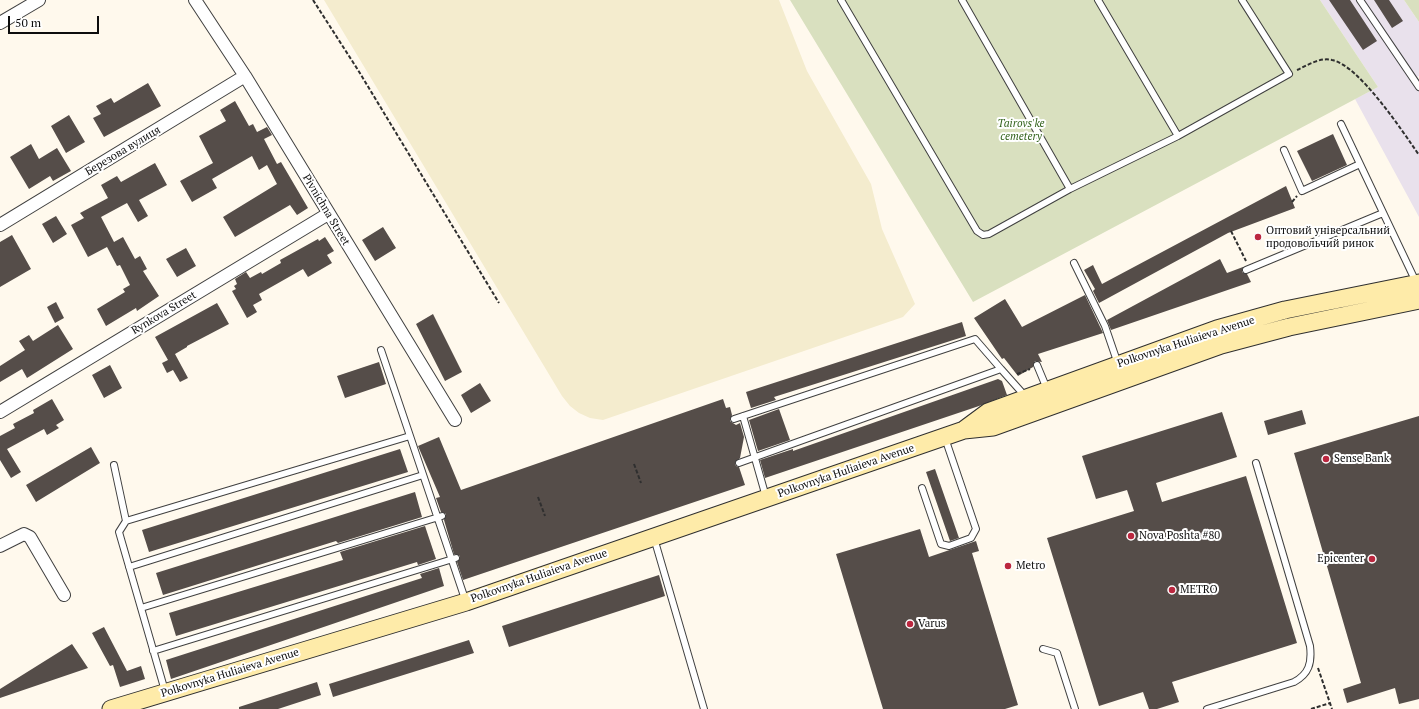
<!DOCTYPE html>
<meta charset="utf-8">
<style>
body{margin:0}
#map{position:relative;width:1419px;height:709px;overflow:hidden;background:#fff9ed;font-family:"PT Serif",serif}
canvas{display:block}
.scale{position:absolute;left:8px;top:16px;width:91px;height:18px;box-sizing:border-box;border:2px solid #0d0d0d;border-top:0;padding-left:5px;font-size:12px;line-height:14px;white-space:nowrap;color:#0d0d0d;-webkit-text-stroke:3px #fff;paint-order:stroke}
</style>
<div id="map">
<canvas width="1419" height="709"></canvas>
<div class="scale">50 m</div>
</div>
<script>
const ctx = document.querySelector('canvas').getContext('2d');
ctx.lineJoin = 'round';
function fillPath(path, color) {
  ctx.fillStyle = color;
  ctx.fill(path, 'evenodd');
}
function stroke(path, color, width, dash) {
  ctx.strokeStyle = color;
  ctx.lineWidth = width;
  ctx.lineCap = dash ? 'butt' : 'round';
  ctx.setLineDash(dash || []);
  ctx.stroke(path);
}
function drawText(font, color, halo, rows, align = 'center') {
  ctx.font = font + ' "PT Serif",serif';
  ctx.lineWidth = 4;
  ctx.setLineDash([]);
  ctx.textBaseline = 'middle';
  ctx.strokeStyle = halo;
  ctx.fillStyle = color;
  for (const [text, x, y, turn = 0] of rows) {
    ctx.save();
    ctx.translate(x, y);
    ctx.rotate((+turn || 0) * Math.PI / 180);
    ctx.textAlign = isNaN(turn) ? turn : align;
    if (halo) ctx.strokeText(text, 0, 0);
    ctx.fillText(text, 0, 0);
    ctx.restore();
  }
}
fillPath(new Path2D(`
 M1320,0h84l15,22v54l-2,1 2,3v137l-64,-118 23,-12z`), '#e9e1ec');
fillPath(new Path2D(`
 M324,0h455l28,71 64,113 11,45 33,75 -12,13 -300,103 -13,-2 -11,-5 -9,-7 -8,-10z`), '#f4ecce');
fillPath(new Path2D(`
 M790,0h530l58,87 -405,215z
 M1404,0h15v22z`), '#d9e0bf');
fillPath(new Path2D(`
 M1329,0h21l27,41 -14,9z
 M1374,0h15l14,21 -11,7z
 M148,83l13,23 -57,31 -11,-19 8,-4 -5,-8 15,-8 3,5z
 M235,101l14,25 4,-2 4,8 10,-5 5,8 -8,4 13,25 4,-2 27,46 -11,7 -7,-10 -55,32 -12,-20 54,-33 -10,-19 -8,5 -7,-14 -40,23 5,9 -25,14 -12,-21 33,-18 -14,-27 27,-15 -6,-11z
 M69,115l16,27 -19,11 -15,-27z
 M1333,134l14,31 -35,16 -15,-30z
 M31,144l8,15 18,-11 14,23 -18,10 -3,-5 -21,13 -19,-32z
 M155,163l12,22 -28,15 9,16 -10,6 -11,-19 -26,14 13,25 9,-5 12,22 5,-3 7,13 -4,2 16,25 -22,15 -1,-3 -30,18 -9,-17 28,-17 -2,-3 7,-4 -10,-20 -3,1 -10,-19 -19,10 -17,-32 13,-7 -4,-5 28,-15 -7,-13 16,-9 4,6z
 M1286,186l9,22 -67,25 -129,70 -6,-12 2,-2 -11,-19 9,-5 9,19z
 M56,216l11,18 -14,9 -11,-19z
 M383,227l13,21 -21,13 -13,-21z
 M12,235l19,34 -31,18v-45z
 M325,237l9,14 -7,4 5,8 -24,14 -5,-8 -44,25 3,6 -9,5 4,7 -10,6 -15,-27 4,-2 -2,-3 3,-2 -2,-5 11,-7 4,6 11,-6 1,2 19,-11 -1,-3 38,-21 1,2z
 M186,248l10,18 -19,11 -11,-18z
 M1220,259l7,14 16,-6 -1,5 5,2 4,8 -140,48 -4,-10z
 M1085,295l18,38 -65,21 4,8 -7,-1 -2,6 -15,9 -14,-18 -2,1 -28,-41 31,-19 17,28z
 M56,302l8,16 -9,5 -8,-16z
 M217,303l12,21 -42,22v1l-12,7 13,24 -8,4 -7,-12 -6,3 -5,-10 6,-3 -13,-23z
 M433,314l29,58 -17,9 -29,-57z
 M962,322l4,14 -192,61 2,3 -25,8 -5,-16z
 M58,325l15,24 -46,29 -5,-9 -22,13v-16l25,-16 -6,-9 10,-6 4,6z
 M379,362l7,22 -41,14 -8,-22z
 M110,365l12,23 -18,10 -12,-23z
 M998,379l4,2 5,14 -28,11 -214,72 -5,-18 33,-11v2z
 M480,383l11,18 -20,12 -10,-18z
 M52,399l12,21 -8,5 3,3 -12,7 -3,-6 -37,20 14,23 -10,6 -11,-18v-24l15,-8 -2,-4 21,-11 -1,-3z
 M723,399l3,9 4,-1 2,8 -2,6 6,4 4,-2 4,14 -4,21 -5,5 1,3 3,1 6,18 -282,95 -6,-18 3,-6 -6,-2 -10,-34 2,-6 -5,-2 -5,-14 4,-1 -22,-51 21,-9 22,53z
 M779,409l11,31 -32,11 -9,-31z
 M1302,410l4,14 -38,11 -4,-14z
 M1222,412l15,45 -81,26 6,19 84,-26 51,167 -125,39 7,20 -22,7h-8l-6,-17 -44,14 -52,-168 87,-27 -7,-21 -31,9 -14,-43z
 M1419,416v283l-20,5 -4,-16 -48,15 -4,-14 18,-6 -67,-230z
 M91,447l9,16 -64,39 -10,-17z
 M400,449l8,23 -259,80 -7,-22z
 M935,469l24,69 -9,3 -24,-69z
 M415,492l7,25 -84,26 -2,-2 -173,54 -7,-22z
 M425,526l11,33 -18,6 -1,-3 -241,74 -7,-23 174,-53 -3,-8z
 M920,529l9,28 47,-16 3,10 -7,2 46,152 -13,4h-122l-47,-155z
 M439,568l5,18 -273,93 -5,-19 256,-82 -2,-4z
 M659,575l6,21 -156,51 -7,-21z
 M104,627l23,44 14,-5 4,13 -25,8 -7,-22 -3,1 -18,-33z
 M469,640l5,13 -141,44 -4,-13z
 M72,644l16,24 -88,30v-9z
 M317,682l4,13 -43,14h-39v-2z`), '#554d49');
const lane = new Path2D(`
 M841,0l136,231 6,4 6,-1 81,-45 108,-53 111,-62 -47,-74
 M962,0l108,189
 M1098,0l80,136
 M1360,0l59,87
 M1341,124l75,158
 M1284,150l18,41 58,-27
 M1074,263l31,63 13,38
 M1246,270l137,-57
 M381,350l85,252
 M1037,365l10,24
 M743,416l23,81
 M734,419l241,-80 26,30
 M739,463l262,-94 24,27
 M114,465l12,56 -7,11 46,159
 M922,488l19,56 8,2 22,-8 5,-9 -31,-91
 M126,521l284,-85
 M654,538l50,171
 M129,567l294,-92
 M141,608l301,-92
 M1043,649l14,4 18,56
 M153,651l303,-93
 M1207,709l87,-27c15,-8 18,-19 16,-36l-54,-183`);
const street = new Path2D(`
 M195,0l50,76 210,344
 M0,23l39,-23
 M0,225l245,-149
 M0,412l328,-198
 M0,546l24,-12 6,3 34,58`);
const secondary = new Path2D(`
 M965,429l23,-17 229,-83 68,-19 134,-27
 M111,709l355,-107 498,-172 29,-3 228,-82 68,-18 130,-27`);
stroke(lane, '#404040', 8);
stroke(street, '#404040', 14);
stroke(secondary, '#2f2f2f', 19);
stroke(new Path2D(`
 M313,0l45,70 141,233
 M1297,70c11,-5 23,-13 35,-10 27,5 71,72 87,95
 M1292,202l5,-6
 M1231,231l15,30
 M1017,374l13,-5
 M634,464l7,19
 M538,497l7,19
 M1318,668l14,41
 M1311,709l19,-6`), '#2f2f2f', 2, [4, 2]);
stroke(lane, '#fff', 6);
stroke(street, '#fff', 12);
stroke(secondary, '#feeba9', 17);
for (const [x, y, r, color] of [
 [1258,237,4,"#bb273f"],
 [1326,459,4,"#bb273f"],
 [1131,536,4,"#bb273f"],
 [1372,559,4,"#bb273f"],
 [1008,566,4,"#bb273f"],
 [1172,590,4,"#bb273f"],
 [910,624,4,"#bb273f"]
]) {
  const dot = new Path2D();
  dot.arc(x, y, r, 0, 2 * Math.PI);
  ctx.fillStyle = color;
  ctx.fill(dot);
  stroke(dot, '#fff', 1.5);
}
drawText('italic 11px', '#34641e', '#fff', [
 ["Tairovs'ke",1021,124],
 ["cemetery",1021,137]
]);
drawText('11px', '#0d0d0d', '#fff', [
 ["Березова вулиця",123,151,-31],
 ["Pivnichna Street",326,210,59],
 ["Rynkova Street",164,313,-31],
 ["Polkovnyka Huliaieva Avenue",1186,342,-18],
 ["Polkovnyka Huliaieva Avenue",846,471,-19],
 ["Polkovnyka Huliaieva Avenue",539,576,-19],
 ["Polkovnyka Huliaieva Avenue",230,673,-17]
]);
drawText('11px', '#0d0d0d', '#fff', [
 ["Оптовий універсальний",1266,231],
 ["продовольчий ринок",1266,244],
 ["Sense Bank",1334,459],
 ["Nova Poshta #80",1139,536],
 ["Epicenter",1364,559,"right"],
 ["Metro",1016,566],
 ["METRO",1180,590],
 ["Varus",918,624]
], 'left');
</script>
